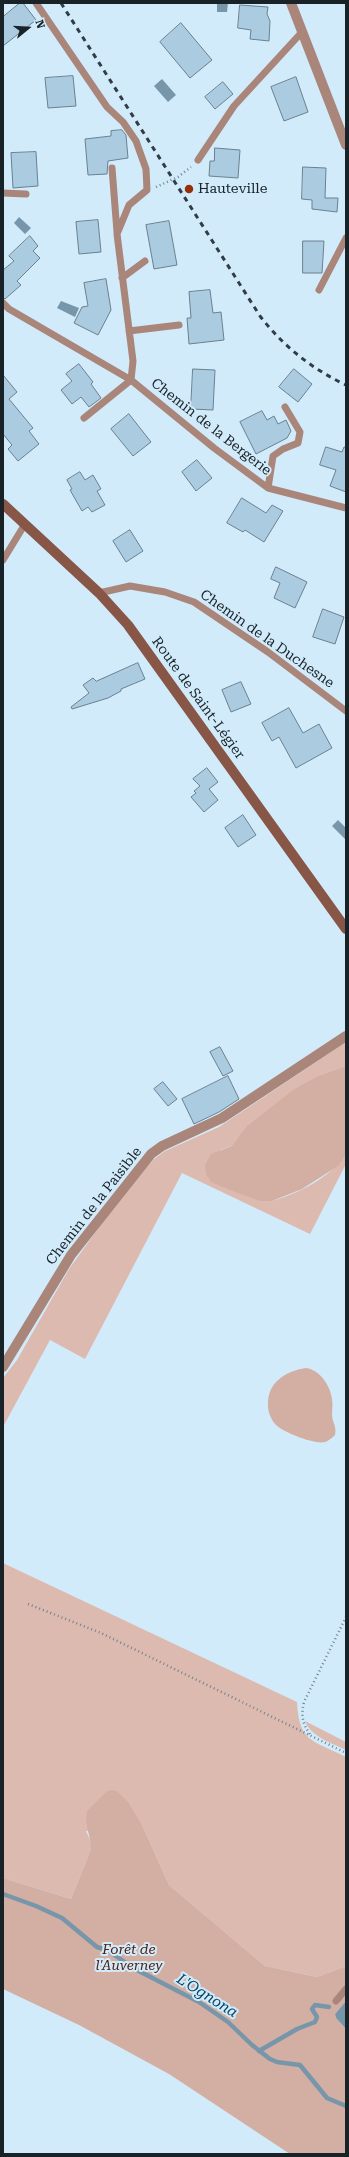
<!DOCTYPE html>
<meta charset="utf-8">
<style>
body{margin:0}
#map{position:relative;width:349px;height:2157px;overflow:hidden;background:#d2ebfb;font-family:"Roboto Serif",serif}
canvas{display:block}
.frame{position:absolute;inset:0;border:4px solid #182227;pointer-events:none}
.north{position:absolute;left:8px;top:8px;width:40px;height:40px;-webkit-text-stroke:3px #d2ebfb;paint-order:stroke;rotate:72deg;font-size:11px;font-weight:700;line-height:16px;text-align:center;color:#182227}
.north::after{content:'';display:block;margin:auto;width:14px;height:18px;background:#182227;clip-path:polygon(50% 0,100% 100%,50% 72%,0 100%)}
</style>
<div id="map">
<canvas width="349" height="2157"></canvas>
<div class="frame"></div>
<div class="north">N</div>
</div>
<script>
const ctx = document.querySelector('canvas').getContext('2d');
ctx.lineJoin = 'round';
function fillPath(path, color) {
  ctx.fillStyle = color;
  ctx.fill(path, 'evenodd');
}
function stroke(path, color, width, dash) {
  ctx.strokeStyle = color;
  ctx.lineWidth = width;
  ctx.lineCap = dash ? 'butt' : 'round';
  ctx.setLineDash(dash || []);
  ctx.stroke(path);
}
function drawText(font, color, halo, rows, align = 'center') {
  ctx.font = font + ' "Roboto Serif",serif';
  ctx.lineWidth = 4;
  ctx.setLineDash([]);
  ctx.textBaseline = 'middle';
  ctx.strokeStyle = halo;
  ctx.fillStyle = color;
  for (const [text, x, y, turn = 0] of rows) {
    ctx.save();
    ctx.translate(x, y);
    ctx.rotate((+turn || 0) * Math.PI / 180);
    ctx.textAlign = isNaN(turn) ? turn : align;
    if (halo) ctx.strokeText(text, 0, 0);
    ctx.fillText(text, 0, 0);
    ctx.restore();
  }
}
fillPath(new Path2D(`
 M346,1042v24l-26,9 -88,71 -12,4 52,51c27,-8 57,-23 74,-46v9l-36,70 -128,-61 -97,186 -35,-19 -47,87v-49l14,-18 52,-91 59,-82 26,-28 11,-8 54,-24z
 M3,1563l294,139c2,41 16,38 49,55v209l-29,11 -52,-11 -96,-81 -26,-58 -57,4 5,11v7l-20,50 -68,-21z
 M305,1721l41,21v8c-14,-7 -35,-13 -41,-29z`), '#ddbab0');
fillPath(new Path2D(`
 M346,1066v89l-8,11 -36,23 -30,12h-12l-25,-9 -24,-10 -5,-8 -1,-9 6,-11 21,-8 15,-20 46,-36 27,-15z
 M306,1368c14,2 24,17 26,31 1,6 0,10 0,15 0,9 5,12 3,21 -3,3 -7,6 -10,7 -10,3 -42,-10 -49,-17 -5,-5 -8,-13 -8,-20 -1,-22 17,-34 38,-37z
 M112,1790l5,1 11,11 15,25 26,58 96,81 52,11 29,-11v35l-11,13 1,4 10,11v125h-56l-121,-80 -90,-49 -76,-36v-111l68,21 20,-50c0,-14 -7,-23 -4,-38l20,-20z`), '#d3aea3');
fillPath(new Path2D(`
 M217,3h11l-1,9h-10z
 M162,79l14,16 -8,7 -14,-16z
 M19,217l12,11 -6,6 -11,-11z
 M61,301l18,7 -4,9 -18,-9z
 M338,820l8,8v12l-14,-14z
 M346,2001v28l-10,-11 -1,-4z`), '#7796aa');
stroke(new Path2D(`
 M3,1894l33,12 26,12 35,29 10,3 28,19 64,33 29,20 24,23 18,14 7,3 23,3 27,33 19,8
 M259,2051l38,-22 18,-7 2,-5 -5,-8 3,-4 14,2`), '#7796aa', 4.5);
const building = new Path2D(`
 M20,3h3l13,17 -33,26v-29z
 M240,5l28,2 -1,7 3,7 -1,20 -19,-2 1,-9 -13,-2z
 M181,23l31,37 -22,18 -30,-36z
 M73,76l3,30 -28,2 -3,-30z
 M296,77l12,35 -24,9 -13,-34z
 M223,82l10,12 -18,15 -10,-12z
 M122,130l4,5 2,23 -20,3 -1,13 -19,1 -3,-36 26,-3v-5z
 M215,148l25,2 -2,28 -29,-2 1,-15h4z
 M36,152l2,34 -25,2 -2,-35z
 M303,167l23,1 -1,30h13l-1,14 -25,-3v-9l-10,-1z
 M98,220l3,32 -22,2 -3,-32z
 M169,221l8,44 -23,4 -8,-44z
 M30,236l8,10 -5,5 7,7 -23,23 4,4 -16,14 -2,-1v-28l11,-9 -5,-5z
 M303,241h21l-2,32h-19z
 M106,279l5,31 -13,25 -24,-12 8,-16 6,-1 -4,-23z
 M210,290l3,23 8,-1 3,28 -35,4 -2,-26h4l-2,-26z
 M79,364l14,18 -2,2 10,14 -12,9 -8,-10 -9,7 -11,-14 11,-9 -6,-7z
 M193,369l22,1 -2,40 -22,-1z
 M294,369l18,15 -14,18 -19,-15z
 M3,375l14,17 -8,7 24,29 -4,3 10,13 -21,17 -10,-12 4,-4 -9,-11z
 M262,411l5,9 7,-4 4,8 8,-4 5,11 -4,7 -31,16 -16,-32z
 M129,414l22,28 -18,14 -22,-27z
 M326,447l16,5 2,-5h2v45l-16,-6 6,-16 -16,-5z
 M197,460l15,18 -16,13 -14,-19z
 M80,472l5,8 8,-5 8,14 -4,2 8,14 -13,7 -4,-5 -6,4 -12,-21 2,-1 -5,-9z
 M242,498l24,15 6,-8 11,6 -19,31 -19,-12 -2,2 -16,-9z
 M130,530l13,21 -17,11 -13,-21z
 M276,567l31,15 -12,26 -21,-10 6,-15 -9,-4z
 M323,609l21,8 -9,27 -22,-7z
 M138,663l7,16 -24,10v2l-13,7 -36,11 -1,-2 18,-14 -6,-8 10,-7 3,3z
 M241,682l10,22 -20,8 -9,-22z
 M289,708l14,25 16,-9 13,24 -36,20 -17,-31 -7,4 -10,-18z
 M207,768l11,14 -9,7 9,11 -14,12 -13,-15 5,-4 -2,-2 6,-5 -7,-7z
 M243,815l13,20 -18,12 -13,-19z
 M220,1047l13,24 -10,5 -13,-24z
 M228,1076l11,23 -20,13 -25,12 -12,-25z
 M163,1082l14,17 -9,7 -14,-17z`);
fillPath(building, '#aacbe0');
stroke(building, '#6a808f', 1);
stroke(new Path2D(`
 M156,187l22,-10 13,-10
 M28,1604l73,29 245,120
 M310,1734c-8,-11 -9,-19 -6,-32l42,-85`), '#72838e', 2.5, [1, 3]);
stroke(new Path2D(`
 M36,3l71,104 16,15 13,19 10,28 1,21 -18,15 -12,29 16,127 -2,19
 M198,160l36,-54 68,-74
 M112,168l5,64
 M3,193l23,1
 M122,278l23,-17
 M319,290l27,-52
 M3,303l6,6 122,71 83,68 54,40 78,20
 M129,331l50,-6
 M84,418l47,-38
 M268,488l5,-32 10,-7 15,-6 2,-11 -15,-25
 M3,560l22,-36
 M99,593l31,-7 35,6 29,10 74,50 78,59
 M336,2001l10,-12`), '#a9857a', 7);
stroke(new Path2D(`
 M291,3l55,142
 M3,1367l68,-112 80,-101 11,-8 60,-28 124,-82`), '#a9857a', 10);
stroke(new Path2D(`
 M3,504l96,89 29,32 218,304`), '#885646', 10);
stroke(new Path2D(`
 M61,3l199,313c23,30 52,53 86,69`), '#313d44', 3, [5, 5]);
for (const [x, y, r, color] of [
 [189,189,5,"#963008"]
]) {
  const dot = new Path2D();
  dot.arc(x, y, r, 0, 2 * Math.PI);
  ctx.fillStyle = color;
  ctx.fill(dot);
  stroke(dot, '#d2ebfb', 1.5);
}
drawText('14px', '#182227', '#d2ebfb', [
 ["Hauteville",198,189]
], 'left');
drawText('14px', '#182227', '#d2ebfb', [
 ["Chemin de la Bergerie",211,427,38],
 ["Chemin de la Duchesne",267,639,35],
 ["Route de Saint-Légier",198,698,54],
 ["Chemin de la Paisible",94,1206,-52]
]);
drawText('italic 14px', '#502011', '#d2ebfb', [
 ["Forêt de",129,1950],
 ["l'Auverney",129,1966]
]);
drawText('italic 15px', '#074562', '#d2ebfb', [
 ["L'Ognona",207,1996,32]
]);
</script>
